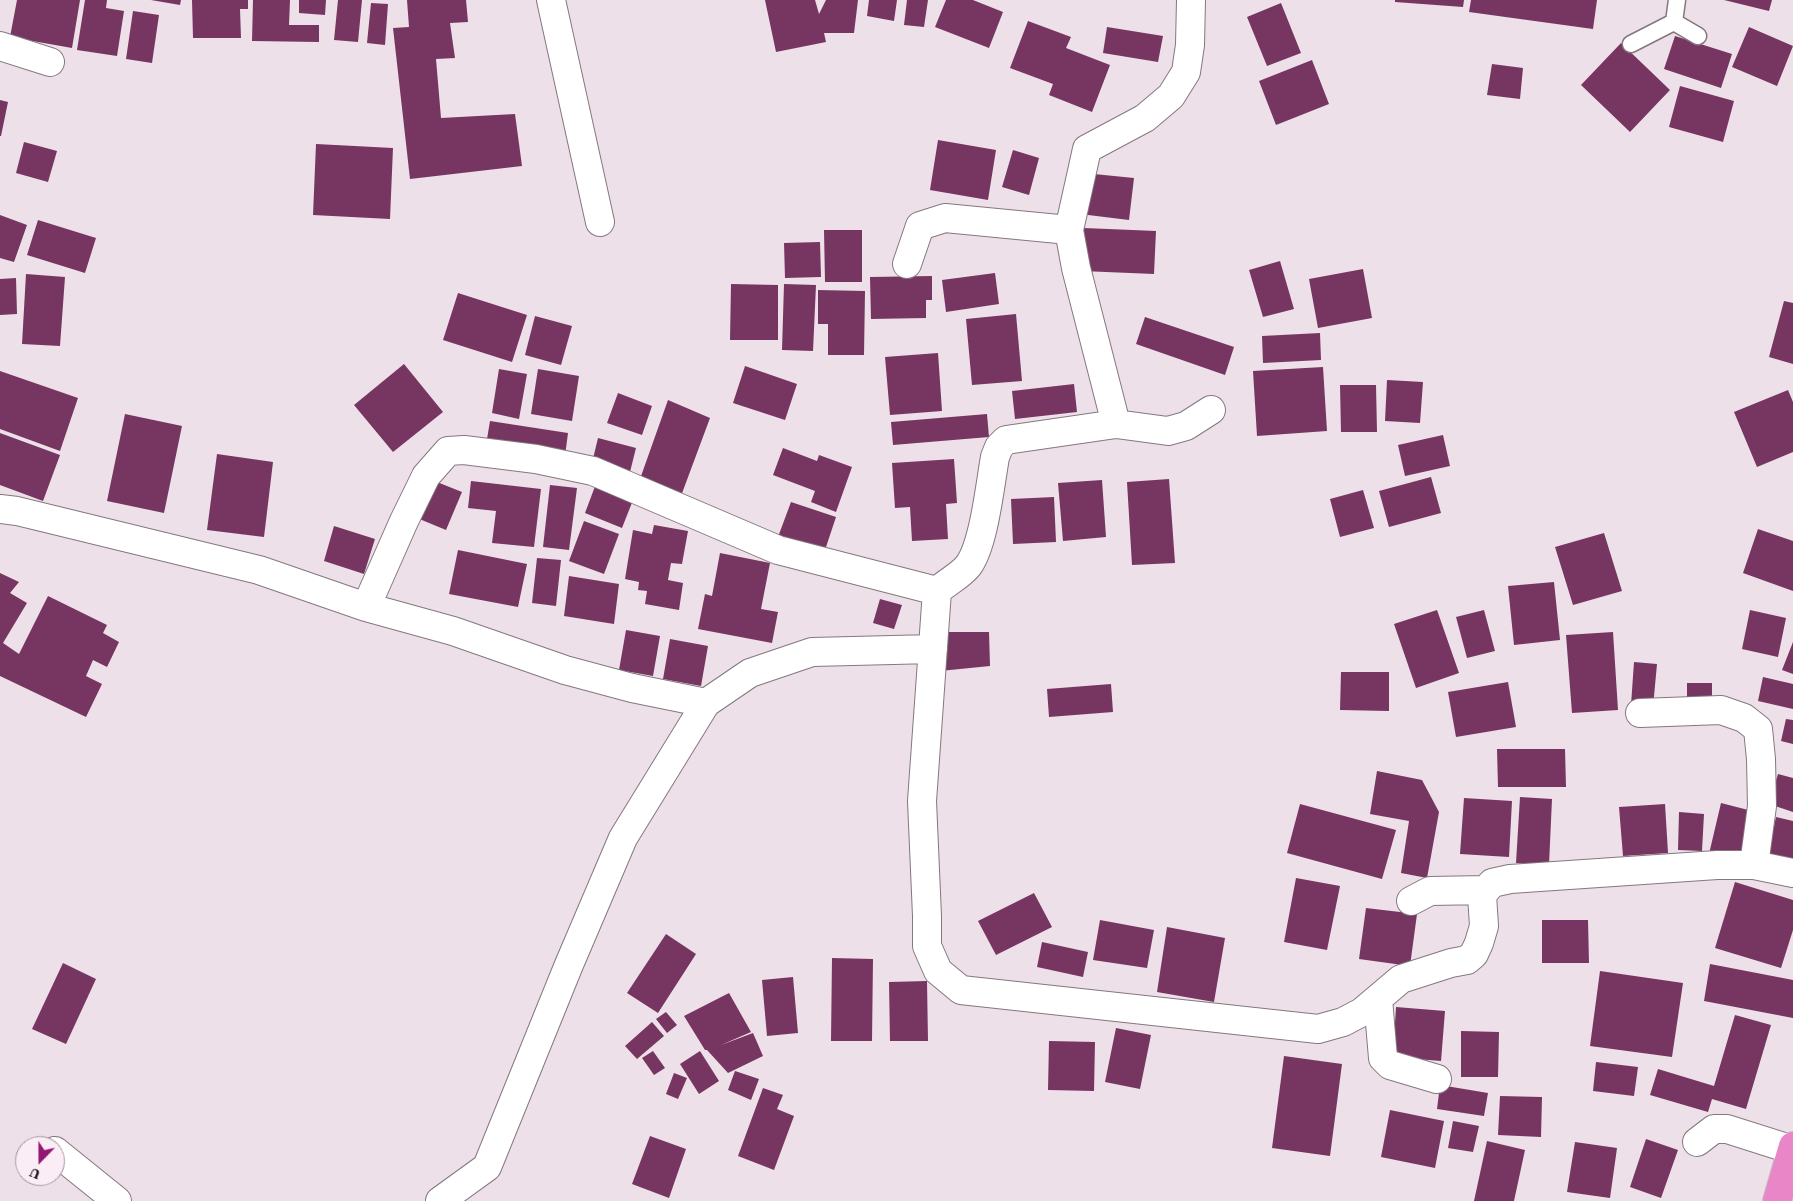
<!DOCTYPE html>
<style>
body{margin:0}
#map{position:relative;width:1793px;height:1201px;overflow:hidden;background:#ede0e8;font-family:"Source Serif 4",serif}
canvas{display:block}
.north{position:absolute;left:15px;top:1136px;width:50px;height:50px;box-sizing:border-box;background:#fbedf5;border:1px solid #a0959b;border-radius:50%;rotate:202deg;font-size:14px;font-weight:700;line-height:20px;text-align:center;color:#171215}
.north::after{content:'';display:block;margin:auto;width:18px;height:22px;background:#931672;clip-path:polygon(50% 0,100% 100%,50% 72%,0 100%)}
</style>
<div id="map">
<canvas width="1793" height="1201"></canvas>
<div class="north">U</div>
</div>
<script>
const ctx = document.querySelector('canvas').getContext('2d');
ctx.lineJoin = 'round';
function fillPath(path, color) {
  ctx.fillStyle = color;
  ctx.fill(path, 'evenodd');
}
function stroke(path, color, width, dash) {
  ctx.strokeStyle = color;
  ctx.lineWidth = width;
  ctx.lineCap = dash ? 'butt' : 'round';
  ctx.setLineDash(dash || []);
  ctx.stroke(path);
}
fillPath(new Path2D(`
 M17,0h63l-8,48 -62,-11z
 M85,0h22l-1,8 18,3 -7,45 -40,-6z
 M151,0h30l-1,5z
 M192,0h56v9h-8l1,29h-48z
 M253,0h37l-1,25h30v17l-67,-1z
 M299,0h27l-1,15 -26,-2z
 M338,0h24l-4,42 -24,-2z
 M407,0h59l2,22 -18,1 5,35 -19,1 5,59 74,-4 7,52 -112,13 -17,-151 16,-1z
 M765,0h50l4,14 7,-14h32l-4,33h-30l2,9 -50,10z
 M869,0h28l-3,21 -27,-5z
 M907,0h21l-4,27 -20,-2z
 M946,0h27l30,12 -14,36 -54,-21z
 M1395,0h69l-1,7 -68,-5z
 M1471,0h126l-4,29 -124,-17z
 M1724,0h48l-3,11z
 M371,3l17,1 -3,41 -18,-2z
 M1281,3l20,50 -34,13 -20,-49z
 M133,11l26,4 -7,48 -26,-4z
 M1028,21l43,16 -5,11 44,17 -18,47 -43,-17 4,-11 -43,-16z
 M1107,27l56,9 -5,26 -55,-9z
 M1749,27l44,19 -16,40 -45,-19z
 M1675,36l57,18 -11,34 -57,-19z
 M1621,43l49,47 -40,42 -49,-47z
 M1312,60l17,44 -53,21 -17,-44z
 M1492,64l31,4 -3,31 -33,-4z
 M1680,86l54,15 -11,41 -54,-15z
 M0,100l8,2 -7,34h-1z
 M938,140l58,10 -8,50 -58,-10z
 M24,142l33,9 -9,31 -32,-9z
 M316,144l77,4 -3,71 -77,-4z
 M1013,150l26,8 -10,37 -27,-8z
 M1084,173l50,5 -5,42 -49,-6z
 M0,215l27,10 -13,37 -14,-4z
 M38,220l58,18 -11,35 -58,-18z
 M1084,228l72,3 -2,43 -72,-3z
 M824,230h38v52h-37z
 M820,242l1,35 -36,1 -1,-35z
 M1280,261l14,48 -31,8 -14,-47z
 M1363,269l9,49 -54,10 -9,-49z
 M995,273l4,31 -53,8 -4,-32z
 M26,274l39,3 -5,69 -38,-2z
 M932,276v24h-6v18l-55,1 -1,-42z
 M16,278l1,36 -17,1v-36z
 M731,284l47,1v55h-48z
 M784,284l32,1 -3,66 -31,-1z
 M818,290l47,1 -1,64h-36v-31h-10z
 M458,293l69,22 -15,47 -69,-22z
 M1784,301l9,2v61l-24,-7z
 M1016,314l6,67 -50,4 -6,-66z
 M535,316l37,10 -11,39 -36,-10z
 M1145,317l89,30 -9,28 -89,-31z
 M1320,333l1,27 -58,3 -1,-27z
 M938,353l4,58 -52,4 -5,-58z
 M404,364l39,48 -50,40 -39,-47z
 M745,366l52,18 -12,36 -52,-17z
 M1323,367l4,64 -70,5 -4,-65z
 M499,369l28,5 -8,45 -27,-6z
 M538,369l41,7 -7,45 -41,-7z
 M0,371l78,27 -18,53 -60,-22z
 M1387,380l36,2 -3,41 -35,-2z
 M1074,384l3,28 -62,7 -3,-28z
 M1340,385h36l1,47h-36z
 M1788,390l5,12v50l-36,15 -23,-55z
 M618,393l34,13 -10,29 -35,-12z
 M668,400l42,18 -29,78 -41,-17z
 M125,414l57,12 -18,87 -57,-12z
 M987,414l2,23 -96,8 -2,-23z
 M490,421l78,12 -3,23 -79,-11z
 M0,433l60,22 -17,46 -43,-16z
 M1443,435l7,31 -45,10 -7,-31z
 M598,438l38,10 -6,24 -38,-9z
 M783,448l34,13 2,-6 33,12 -16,45 -25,-10 4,-11 -42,-16z
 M217,454l56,8 -9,75 -57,-7z
 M954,459l3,44 -11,1 2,35 -36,2 -2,-34 -15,1 -3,-45z
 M1431,477l10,36 -52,14 -10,-36z
 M1169,479l6,84 -43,2 -5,-83z
 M432,480l30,12 -16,38 -29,-12z
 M1102,480l4,57 -43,4 -5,-58z
 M471,481l70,8 -7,58 -42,-4 4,-32 -28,-3z
 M597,481l38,14 -13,33 -37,-15z
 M550,485l27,3 -8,62 -26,-3z
 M1363,490l11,38 -34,9 -10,-38z
 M1054,497l2,45 -43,2 -2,-45z
 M791,502l45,15 -12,36 -46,-16z
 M584,521l35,13 -15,40 -35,-13z
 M654,525l34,6 -6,33 -11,-1 -3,17 15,3 -4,27 -34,-6 2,-13 -9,-1 1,-8 -14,-3 8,-49 19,4z
 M334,526l41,13 -11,35 -40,-13z
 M1758,529l35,12v50l-50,-18z
 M1604,533l18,58 -49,14 -18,-58z
 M458,550l69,14 -9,43 -69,-13z
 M720,553l50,10 -9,46 17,3 -6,31 -74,-14 7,-35 7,2z
 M537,558l24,2 -5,46 -24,-3z
 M0,573l19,9 -9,11 17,10 -24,40 16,11 29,-58 59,29 -4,8 16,9 -12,25 -14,-7 -7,16 16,8 -16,33 -86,-41z
 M569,576l50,8 -5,40 -50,-8z
 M1554,582l6,58 -46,5 -6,-59z
 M880,599l22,6 -8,24 -21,-6z
 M1437,610l22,63 -43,15 -22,-64z
 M1484,610l11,41 -28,7 -11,-41z
 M1750,610l36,8 -8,39 -36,-8z
 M626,630l34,6 -7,40 -34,-6z
 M938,632h51l1,34 -50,5z
 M1613,632l5,78 -46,3 -6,-78z
 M670,639l38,7 -7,40 -38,-7z
 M1793,642v32l-11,-4z
 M1634,662l23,2 -4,43 -22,-2z
 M1341,672h48v39l-49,-1z
 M1763,677l30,7v25l-35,-8z
 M1508,682l8,45 -60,10 -8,-45z
 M1687,683h25v24h-25z
 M1111,684l2,28 -64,5 -2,-28z
 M1786,719l7,1v24l-12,-3z
 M1497,749h68l1,38h-68z
 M1377,771l45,9 17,32 -12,66 -26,-5 8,-52 -39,-7z
 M1778,774l15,4v34l-24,-8z
 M1520,797l32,2 -3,66 -33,-2z
 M1464,798l48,3 -3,56 -49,-3z
 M1721,803l35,9 -13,50 -34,-8z
 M1300,804l96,26 -14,49 -95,-26z
 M1665,804l3,49 -45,3 -4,-49z
 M1679,812l25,2 -2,37 -24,-1z
 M1776,817l17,4v43l-26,-6z
 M1296,878l44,8 -13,64 -43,-8z
 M1735,882l58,18v30l-12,38 -66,-20z
 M1034,893l18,34 -56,28 -18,-34z
 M1366,908l51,6 -7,52 -51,-7z
 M1100,920l54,10 -7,38 -54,-8z
 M1542,920h46l1,43h-47z
 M1167,927l58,11 -11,64 -57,-10z
 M666,934l30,20 -38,59 -31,-20z
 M1042,942l46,10 -5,25 -46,-10z
 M832,958l41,1 -1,82h-41z
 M63,963l33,16 -30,65 -34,-15z
 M1710,964l83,16v38l-89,-17z
 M1600,971l83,12 -11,74 -82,-11z
 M793,977l5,56 -31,3 -5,-56z
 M927,981l1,60h-38l-1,-59z
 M729,993l22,39 -30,13 32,-12 10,23 -35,17 -21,-23h-2l-21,-34z
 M1396,1007l49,4 -4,50 -48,-4z
 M666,1012l11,13 -10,8 -11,-14z
 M1735,1015l36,10 -25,84 -34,-10 -4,13 -58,-17 8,-26 56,17z
 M652,1022l12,14 -27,23 -12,-13z
 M1116,1028l35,7 -11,54 -35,-7z
 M1461,1031l38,1 -1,45h-37z
 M1049,1041l46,1 -1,49 -46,-1z
 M653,1051l12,17 -11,7 -12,-17z
 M700,1051l19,30 -20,13 -19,-30z
 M1284,1056l58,8 -12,92 -58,-8z
 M1596,1062l42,5 -4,29 -41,-5z
 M735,1071l24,8 -8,21 -23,-10z
 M674,1073l13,5 -9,21 -12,-5z
 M1440,1085l48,8 -4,23 -47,-7z
 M763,1088l20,7 -6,14 17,7 -20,54 -36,-14z
 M1500,1096l42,1 -1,40 -43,-2z
 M1390,1110l54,11 -9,47 -54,-11z
 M1453,1121l26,5 -6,26 -25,-4z
 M650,1136l36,13 -17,49 -37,-14z
 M1646,1139l32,11 -17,48 -31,-11z
 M1487,1141l38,9 -11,51h-40z
 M1575,1142l42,6 -7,50 -43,-6z`), '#773561');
const service = new Path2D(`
 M1674,22l24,14
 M1631,44l43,-22 3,-22`);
const minor = new Path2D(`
 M551,0l49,222
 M0,46l50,16
 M907,264l13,-38 25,-8 124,12
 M1116,424l-40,-156 -7,-38 18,-81 58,-31 26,-22 15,-24 4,-27 1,-45
 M0,509l17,2 242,59 107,37 87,24 112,39 67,18 74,15 44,-30 62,-21 121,-3
 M937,591c9,-8 24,-16 31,-25 16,-21 22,-81 27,-109l4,-10 7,-7 110,-16 52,7 18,-5 25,-16
 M366,607l38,-86 22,-45 22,-25 16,-1 72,9 57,12 185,79 159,41 -15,210 5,115v30l11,25 23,19 357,39 25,-7 19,-10 39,-33 50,-16 16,-3 7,-6 5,-11 5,-17 -2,-31 10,-12 18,-4 207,-14h37l39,8
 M1640,713l81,-3 23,8 14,11 3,30 1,47 -8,59
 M1411,901l19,-10 56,-1
 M1378,999l5,59 7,7 47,14
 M1697,1142l17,-13h13l66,21
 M55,1151l62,50
 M440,1201l47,-34 81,-200 55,-129 83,-135`);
const trunk = new Path2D(`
 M1777,1201l16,-55`);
stroke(service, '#84787f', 19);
stroke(minor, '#84787f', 30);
stroke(trunk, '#c3c1c2', 30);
stroke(service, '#fff', 16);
stroke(minor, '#fff', 28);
stroke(trunk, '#e886c8', 28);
</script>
